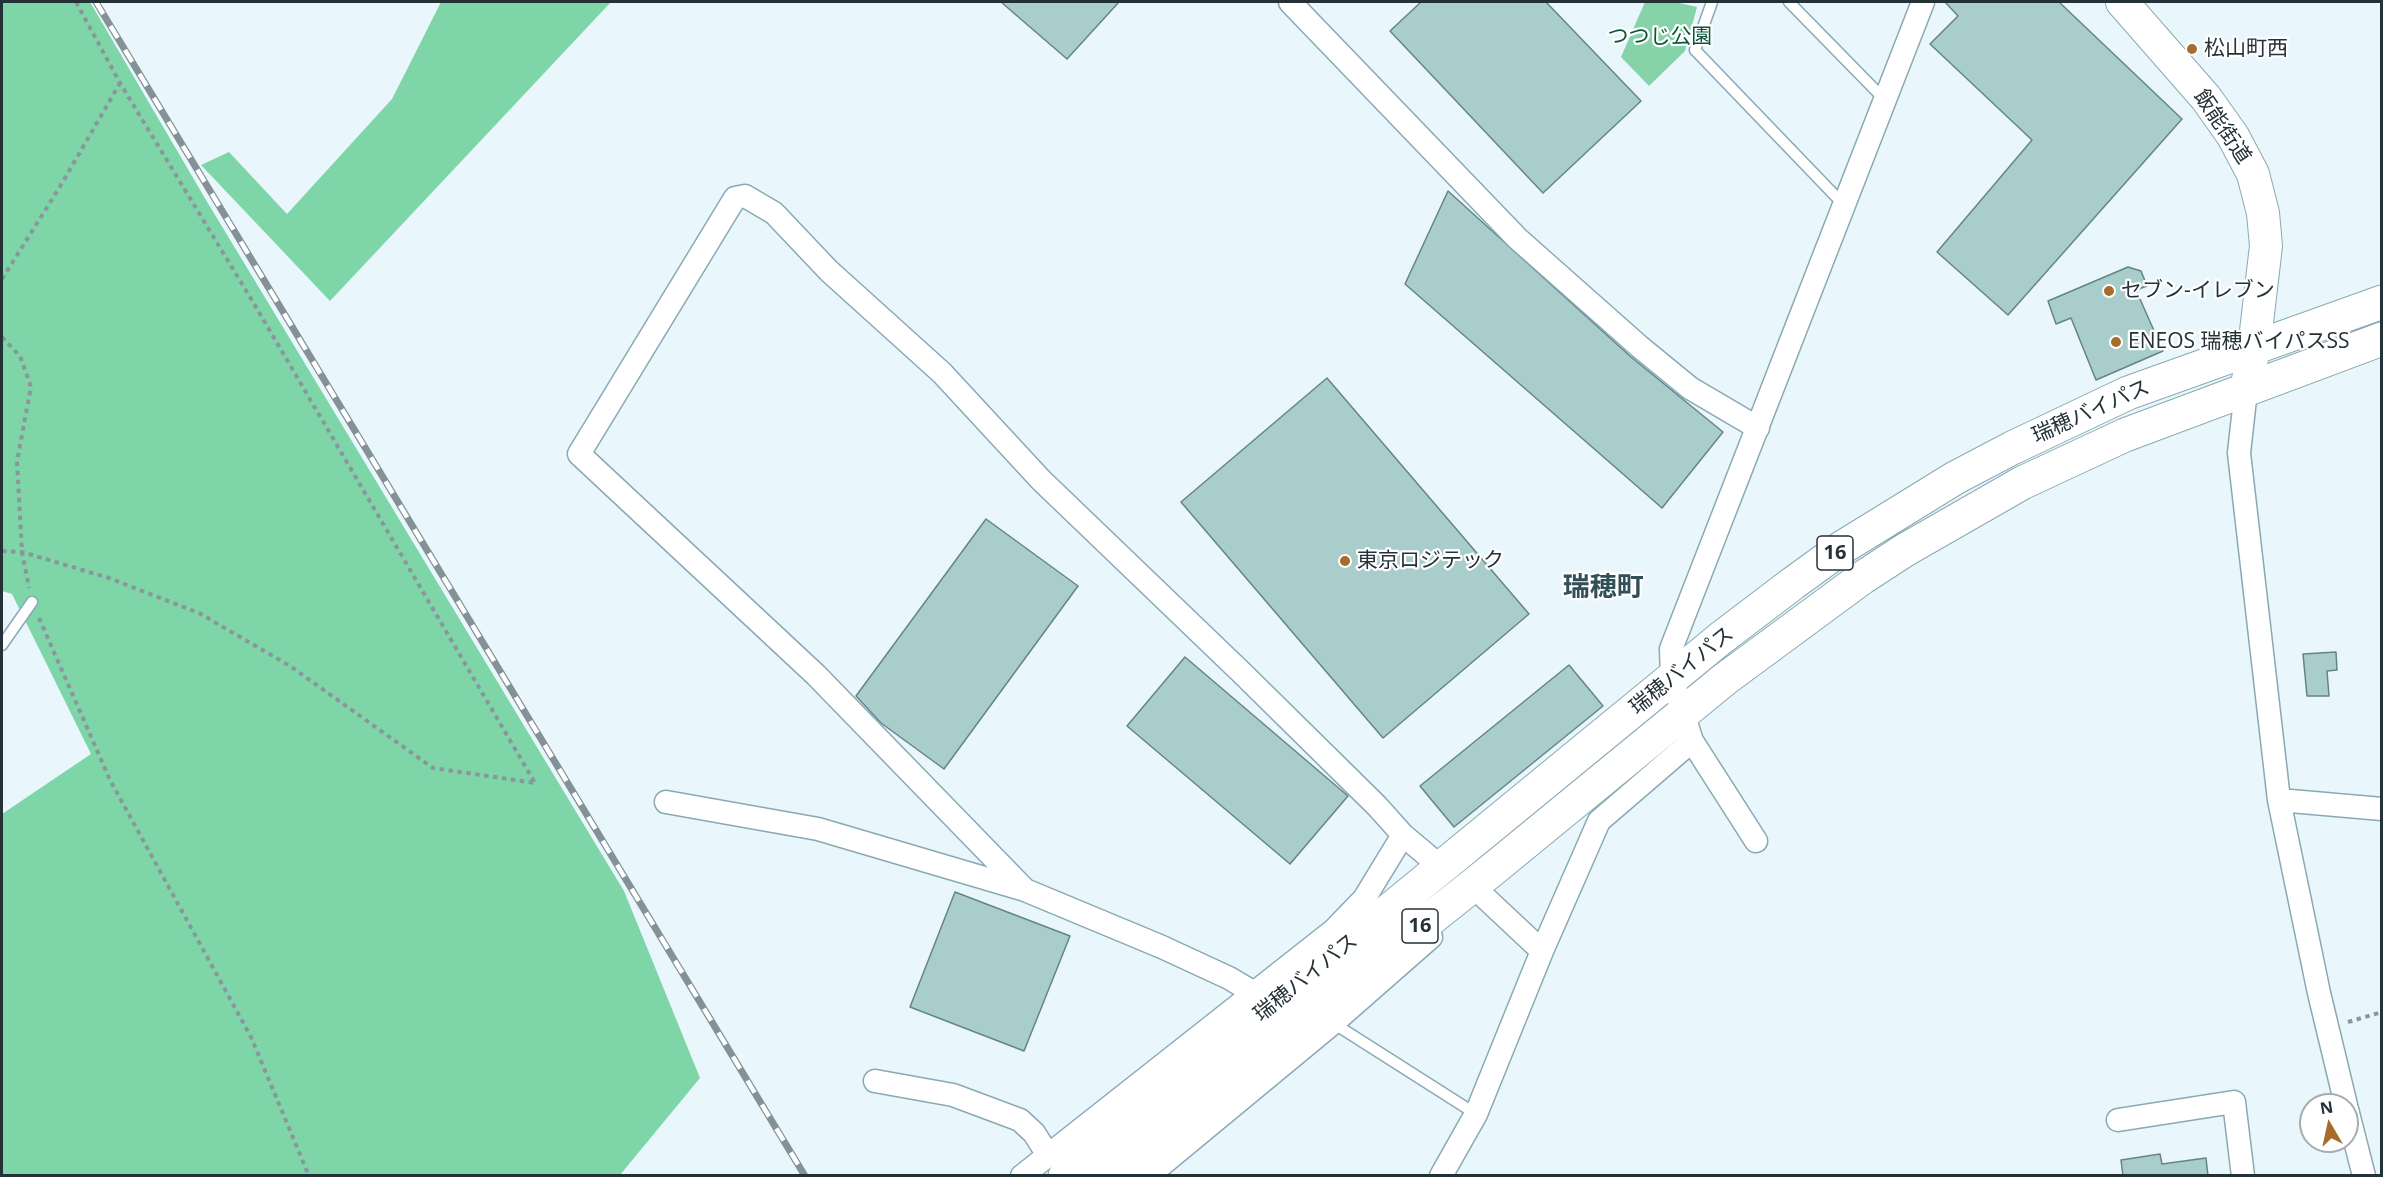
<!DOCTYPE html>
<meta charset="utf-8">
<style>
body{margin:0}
#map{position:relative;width:2383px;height:1177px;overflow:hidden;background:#e9f6fb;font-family:"Open Sans",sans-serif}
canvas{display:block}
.frame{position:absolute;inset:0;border:3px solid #243237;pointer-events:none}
.north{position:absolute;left:2299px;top:1093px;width:60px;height:60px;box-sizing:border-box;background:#fff;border:2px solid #a7adaf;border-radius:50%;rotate:351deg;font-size:16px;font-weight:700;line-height:24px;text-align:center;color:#243237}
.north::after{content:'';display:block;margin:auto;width:21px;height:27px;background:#a66c2b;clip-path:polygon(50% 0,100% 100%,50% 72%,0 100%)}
</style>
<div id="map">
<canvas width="2383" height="1177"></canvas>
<div class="frame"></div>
<div class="north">N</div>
</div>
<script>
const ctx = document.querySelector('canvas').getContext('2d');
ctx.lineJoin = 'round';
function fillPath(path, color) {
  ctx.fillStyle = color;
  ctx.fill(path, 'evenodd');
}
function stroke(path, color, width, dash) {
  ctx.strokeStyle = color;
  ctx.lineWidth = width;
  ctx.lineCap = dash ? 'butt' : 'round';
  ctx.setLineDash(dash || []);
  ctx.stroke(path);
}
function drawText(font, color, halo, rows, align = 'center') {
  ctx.font = font + ' "Open Sans","Noto Sans JP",sans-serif';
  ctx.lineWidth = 4.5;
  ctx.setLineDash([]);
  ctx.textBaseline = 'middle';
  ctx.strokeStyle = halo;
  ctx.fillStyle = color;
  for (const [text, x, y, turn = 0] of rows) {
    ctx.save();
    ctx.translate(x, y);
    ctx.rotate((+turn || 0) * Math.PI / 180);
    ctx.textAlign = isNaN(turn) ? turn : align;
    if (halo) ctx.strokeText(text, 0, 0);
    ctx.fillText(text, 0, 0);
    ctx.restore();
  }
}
fillPath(new Path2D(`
 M1645,2h30l22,5 -12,44 -36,35 -28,-29z`), '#86d3aa');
fillPath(new Path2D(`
 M2,2h88l116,198 418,691 76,187 -80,97h-618v-361l89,-60 -79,-160 -10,-3z
 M441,2h170l-281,299 -129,-136 28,-13 58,62 105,-115z`), '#7ed6a8');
const building = new Path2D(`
 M1001,2h118l-52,57z
 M1421,2h125l95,99 -98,92 -153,-162z
 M1945,2h114l123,117 -174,196 -71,-63 95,-112 -102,-96 28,-28z
 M1448,191l183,166 92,75 -61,76 -257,-224z
 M2128,267l13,4 6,15 -11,4 27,61 -67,29 -25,-62 -15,6 -8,-23z
 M1327,378l202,236 -146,124 -202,-236z
 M986,519l92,67 -134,183 -63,-46 -25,-27z
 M2336,652l1,18 -10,1 2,25h-22l-4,-42z
 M1185,657l163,139 -58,68 -163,-138z
 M1569,665l34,41 -149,121 -34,-41z
 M955,892l115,44 -46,115 -114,-44z
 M2160,1154l2,10 44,-6 2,18h-85l-2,-16z`);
fillPath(building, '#a8cdca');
stroke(building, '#638684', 1.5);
const lane = new Path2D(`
 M1712,2l-17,48 149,155
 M1789,2l96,98
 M2,645l30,-43
 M1333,1023l143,91`);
const street = new Path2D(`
 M1290,2l227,236 123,109 50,41 68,40
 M2246,390l-7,63 40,347 40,193 27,112
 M2279,800l103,9
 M666,802l152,27 207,61 137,57 67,31 27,16
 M1756,841l-64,-100 -20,-62 -1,-30 252,-647
 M1025,890l-209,-215 -237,-221 156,-256 10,-2 29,17 55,58 113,102 99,107 201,193 135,133 26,29 38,32
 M1479,892l63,59
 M875,1081l78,14 67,25 14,13 14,22
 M2347,1109l17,67
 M2118,1120l116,-18 9,74
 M1022,1176l312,-246 30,-31 39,-64
 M1148,1176l185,-153 98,-86
 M1441,1176l35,-62 66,-163 57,-130 93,-80`);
const secondary = new Path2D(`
 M2122,2l84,96 27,38 20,38 10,39 3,33 -12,102 -8,42`);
const highway = new Path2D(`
 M1065,1176l656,-538 71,-54 51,-37 112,-69 57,-30 116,-55 254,-91
 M1108,1176l384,-306 233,-191 137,-101 43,-28 117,-67 103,-48 257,-96`);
stroke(lane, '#89a9b5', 13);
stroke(street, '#89a9b5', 25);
stroke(secondary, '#89a9b5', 34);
stroke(highway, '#89a9b5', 35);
stroke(new Path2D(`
 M76,2l44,81 133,219 282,481
 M2,279l59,-94 59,-102
 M2,337l18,19 11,31 -14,74 5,91 7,36
 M2,551l20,1 87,26 90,35 91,53 143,102 102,15
 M39,618l71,162 141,257 58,139
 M2348,1022l34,-10`), '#89969b', 4, [4.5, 4.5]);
stroke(lane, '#fff', 10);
stroke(street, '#fff', 22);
stroke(secondary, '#fff', 32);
stroke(highway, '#fff', 33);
const rail = new Path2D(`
 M96,2l709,1174`);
stroke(rail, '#849297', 7);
stroke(rail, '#fff', 4.5, [14]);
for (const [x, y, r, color] of [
 [2192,49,6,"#a66c2b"],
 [2109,291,6,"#a66c2b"],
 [2116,342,6,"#a66c2b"],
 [1345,561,6,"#a66c2b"]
]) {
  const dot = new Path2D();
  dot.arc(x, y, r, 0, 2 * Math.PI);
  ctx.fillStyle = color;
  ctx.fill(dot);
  stroke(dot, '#fff', 2);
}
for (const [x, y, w] of [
 [1835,553,36],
 [1420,926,36]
]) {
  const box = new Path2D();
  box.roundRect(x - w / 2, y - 17, w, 34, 4.5);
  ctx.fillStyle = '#fff';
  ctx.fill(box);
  stroke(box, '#243237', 1.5);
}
drawText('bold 20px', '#243237', null, [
 ["16",1835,553],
 ["16",1420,926]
]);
drawText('21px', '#0d5336', '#fff', [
 ["つつじ公園",1660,37]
]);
drawText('21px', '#243237', '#fff', [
 ["松山町西",2204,49],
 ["セブン-イレブン",2121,291],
 ["ENEOS 瑞穂バイパスSS",2128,342],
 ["東京ロジテック",1357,561]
], 'left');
drawText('21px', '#243237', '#fff', [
 ["飯能街道",2222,127,56],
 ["瑞穂バイパス",2091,412,-24],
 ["瑞穂バイパス",1682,671,-39],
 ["瑞穂バイパス",1306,978,-39]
]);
drawText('bold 27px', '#314f59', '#fff', [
 ["瑞穂町",1603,588]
]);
</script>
